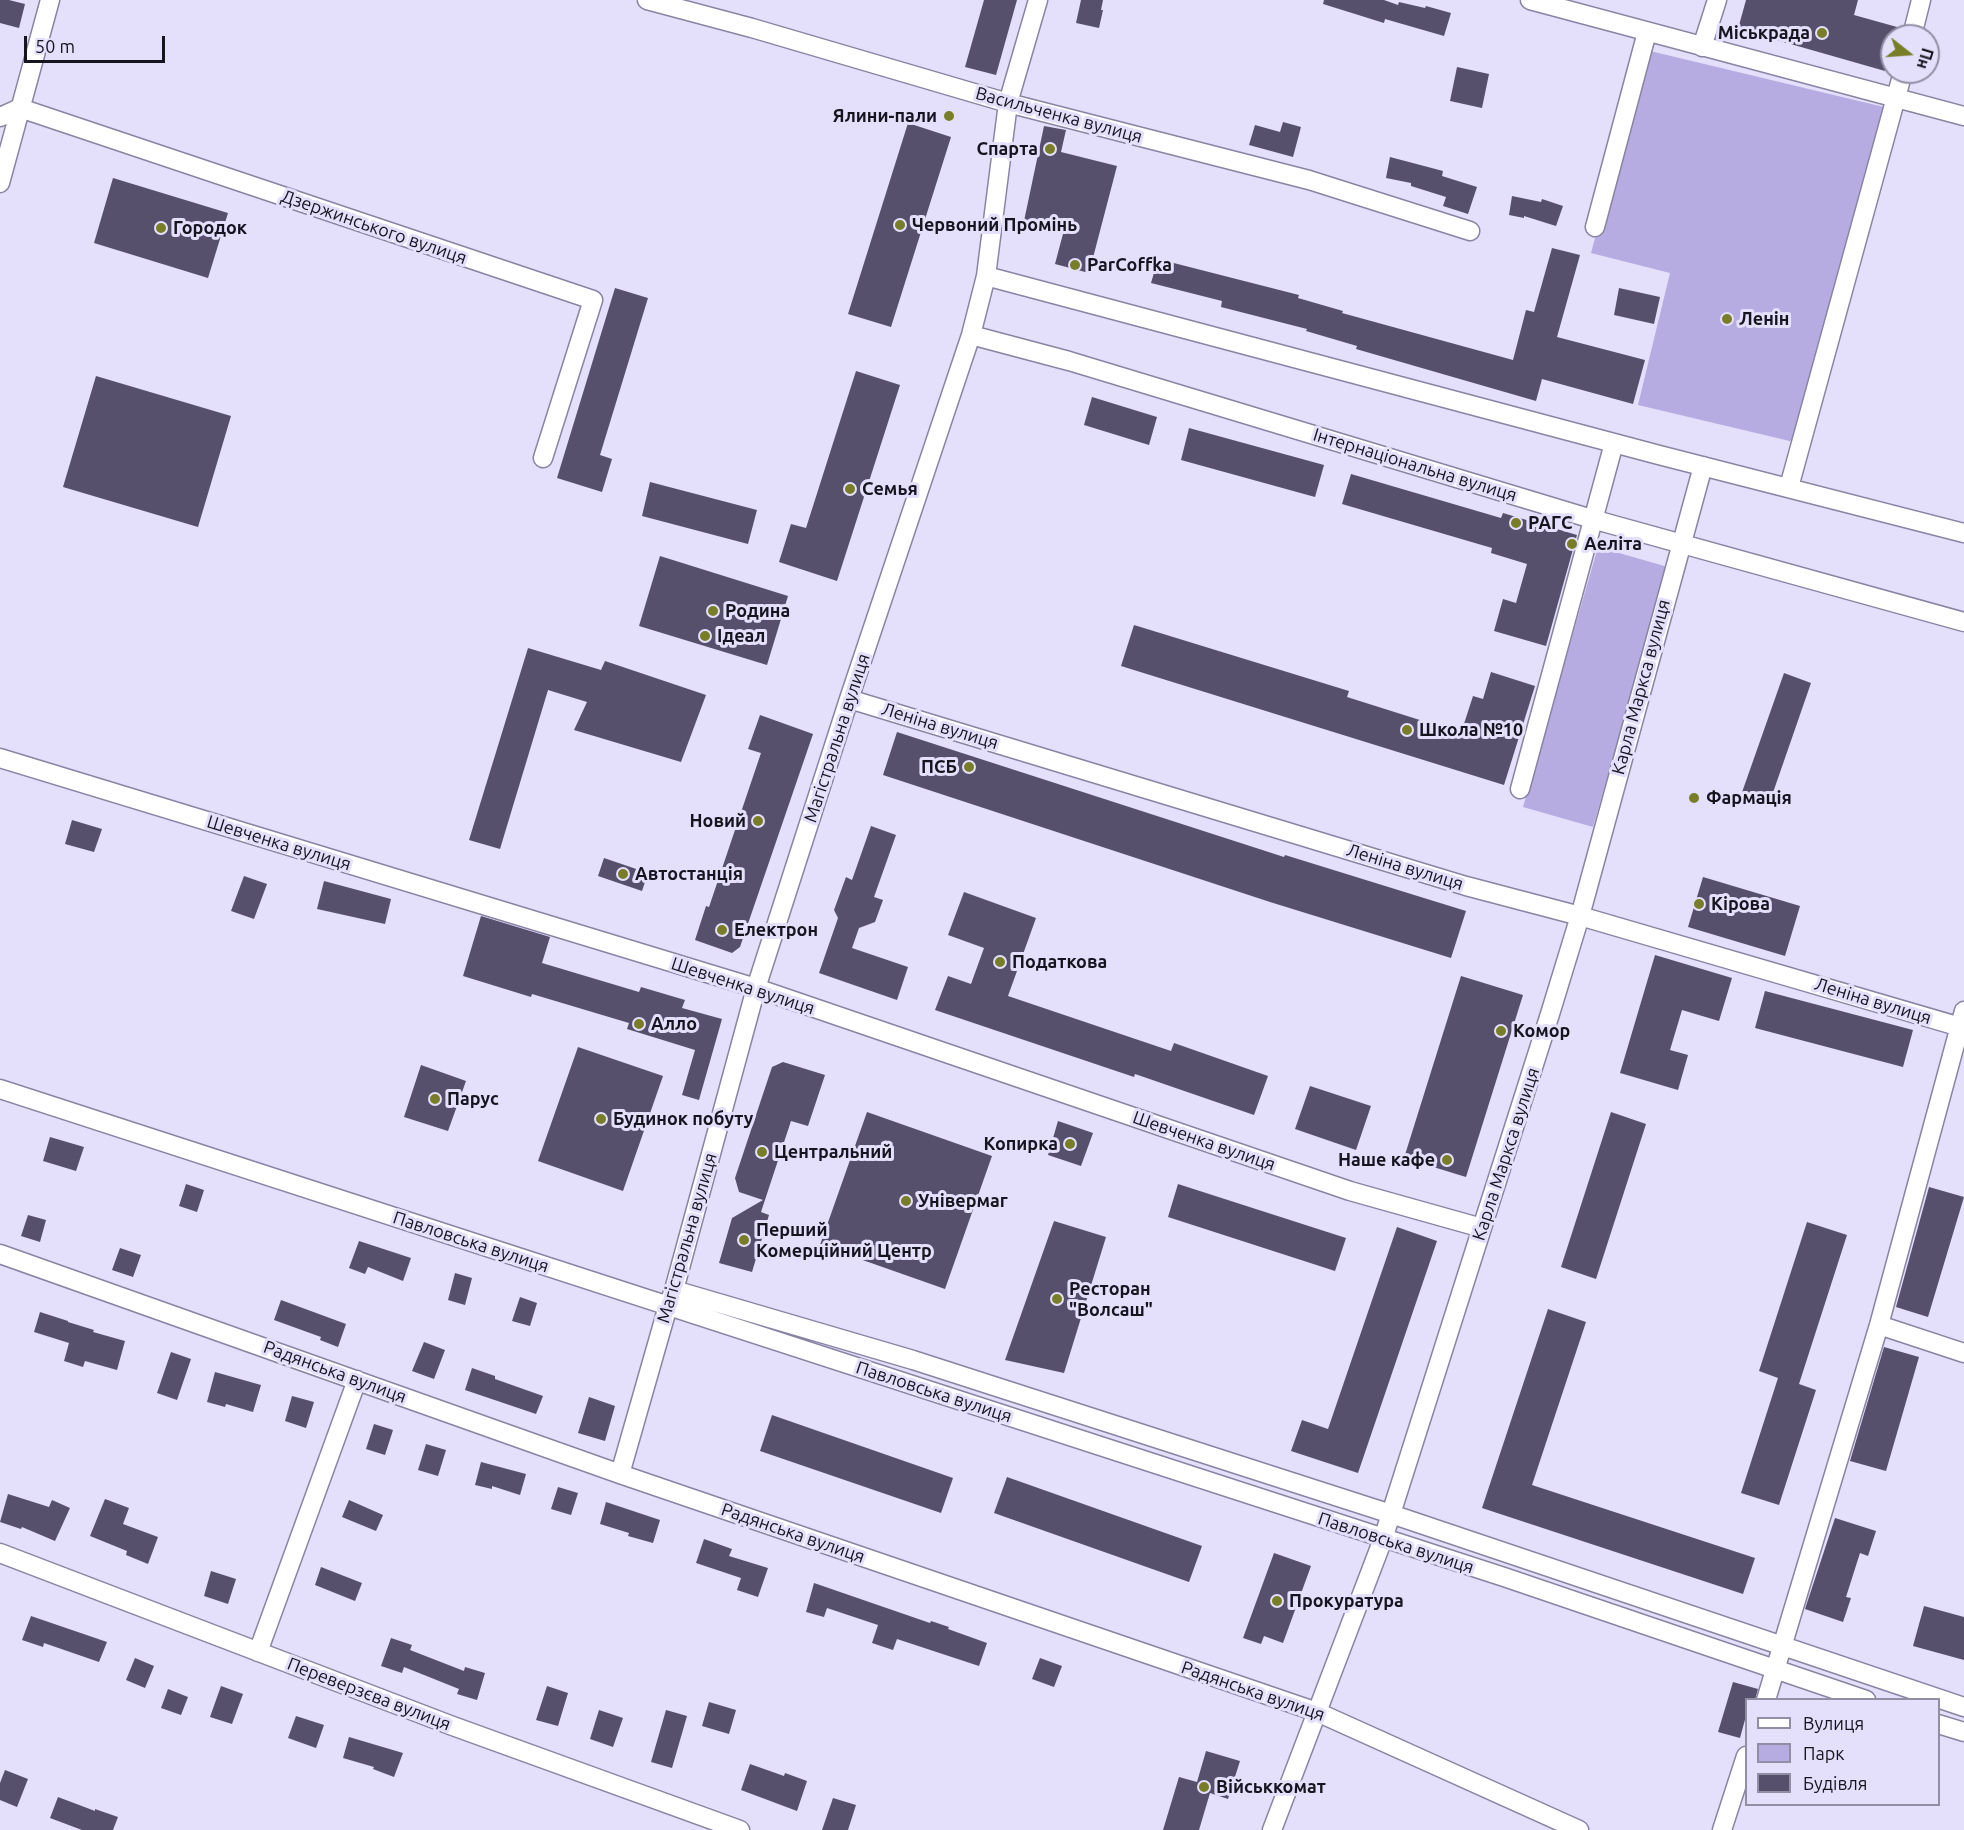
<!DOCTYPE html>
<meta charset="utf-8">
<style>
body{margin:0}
#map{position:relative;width:1964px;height:1830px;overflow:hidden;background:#e4dffb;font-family:Ubuntu,sans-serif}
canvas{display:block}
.legend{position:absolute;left:1745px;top:1698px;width:195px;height:108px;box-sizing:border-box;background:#e4dffb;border:2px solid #928ea3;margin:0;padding:8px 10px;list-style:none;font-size:18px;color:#16141f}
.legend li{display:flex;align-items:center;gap:12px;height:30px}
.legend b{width:30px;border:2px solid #928ea3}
.north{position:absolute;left:1880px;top:24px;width:60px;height:60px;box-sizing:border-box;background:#e4dffb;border:2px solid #928ea3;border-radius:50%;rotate:107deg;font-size:16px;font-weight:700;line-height:24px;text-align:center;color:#16141f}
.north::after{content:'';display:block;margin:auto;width:21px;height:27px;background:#787e28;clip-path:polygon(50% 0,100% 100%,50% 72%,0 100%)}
.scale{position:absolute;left:24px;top:36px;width:141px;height:27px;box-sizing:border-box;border:3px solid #16141f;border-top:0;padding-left:8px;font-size:18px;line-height:21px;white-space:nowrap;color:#16141f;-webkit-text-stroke:4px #e4dffb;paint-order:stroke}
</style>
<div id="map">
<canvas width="1964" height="1830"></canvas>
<ul class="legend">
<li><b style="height:8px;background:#fff"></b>Вулиця</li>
<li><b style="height:16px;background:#b6ace1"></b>Парк</li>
<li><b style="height:16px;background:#56506d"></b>Будівля</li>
</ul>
<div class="north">Пн</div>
<div class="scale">50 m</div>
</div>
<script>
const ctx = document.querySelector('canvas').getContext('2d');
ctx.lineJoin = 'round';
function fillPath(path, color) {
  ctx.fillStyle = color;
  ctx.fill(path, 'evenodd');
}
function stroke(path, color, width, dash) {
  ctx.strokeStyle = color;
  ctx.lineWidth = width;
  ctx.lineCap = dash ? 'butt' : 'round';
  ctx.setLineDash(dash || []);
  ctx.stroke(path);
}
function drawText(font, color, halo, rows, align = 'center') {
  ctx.font = font + ' Ubuntu,sans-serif';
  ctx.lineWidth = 6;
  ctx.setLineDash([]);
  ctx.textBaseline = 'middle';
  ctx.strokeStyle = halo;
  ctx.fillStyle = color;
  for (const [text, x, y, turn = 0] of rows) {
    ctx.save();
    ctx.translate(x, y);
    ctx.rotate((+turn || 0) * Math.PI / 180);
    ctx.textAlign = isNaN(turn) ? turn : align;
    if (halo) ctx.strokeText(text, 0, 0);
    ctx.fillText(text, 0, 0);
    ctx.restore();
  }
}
fillPath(new Path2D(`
 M1646,50l242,58 -94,334 -156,-37 32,-132 -79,-20z
 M1598,547l70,20 -75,260 -70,-20z`), '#b6ace1');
fillPath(new Path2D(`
 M0,0h9l16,4 -6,24 -19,-5z
 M984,0h33l-21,75 -31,-8z
 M1081,0h22l-2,10h2l-4,18 -23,-5z
 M1324,0h60l14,5 1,-3 26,6 1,-2 25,7 -7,23 -59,-17 -1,4 -61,-19z
 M1746,0h112l-4,15 43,12 -2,9h-3v9l-7,26 -147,-42z
 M1457,67l32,7 -7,34 -32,-7z
 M1283,122l18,5 -8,30 -44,-12 6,-20 25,7z
 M908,123l43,14 -60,190 -43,-13z
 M1044,126l22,4 -5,22 56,14 -28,107 -34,-9 9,-34 -40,-9z
 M1390,157l53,14 -1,5 35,11 -9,27 -25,-8 3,-9 -35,-11v-3l-25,-5z
 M113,178l115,35 -20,65 -114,-35z
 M1512,196l29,6 1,-3 21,7 -7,20 -32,-10v2l-15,-3z
 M1552,248l28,7 -23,82 88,23 -12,44 -91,-25 -6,22 -180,-52 1,-3 -51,-15 1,-2 -86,-22 1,-6 -71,-18 7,-24 141,36 -1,3 45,13 -1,2 171,47 13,-50 8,2z
 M615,288l33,10 -48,157 12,4 -10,33 -45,-14z
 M1619,288l41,9 -6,27 -40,-9z
 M856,371l44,14 -63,196 -58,-19 12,-38 15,4z
 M96,376l135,40 -33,111 -135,-40z
 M1092,397l65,20 -8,28 -65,-20z
 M1189,428l135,37 -9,32 -134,-37z
 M1351,474l150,44 2,-5 74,22 -31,111 -52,-15 9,-32 13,4 11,-39 -36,-11 1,-5 -150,-44z
 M650,482l107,28 -9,34 -106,-28z
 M660,556l128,40 -21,69 -128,-39z
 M1134,625l215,66 -2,6 114,36 12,-37 10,3 8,-27 44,14 -31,99 -383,-119z
 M528,648l73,22 4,-9 101,34 -25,67 -107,-32 13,-28 -39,-12 -48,159 -31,-9z
 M1784,673l27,10 -43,124 -28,-9z
 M760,715l53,19 -73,213 -8,6 -37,-13 11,-34 3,1 52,-154 -13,-4z
 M897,732l387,125 1,-2 181,56 -15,47 -181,-56 -387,-127z
 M72,820l30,9 -8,23 -29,-8z
 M871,826l25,9 -22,62 9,3 -8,22 -16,6 -7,20 56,19 -11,33 -78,-27 19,-55 -4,-8 12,-33 6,3z
 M604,858l44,15 -6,18 -44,-15z
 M244,876l23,8 -13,35 -23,-8z
 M1703,877l97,29 -15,50 -97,-29z
 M324,881l67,18 -6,25 -68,-15z
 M964,892l72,26 -28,78 163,55 3,-8 94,33 -14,39 -119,-41 -1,3 -199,-67 13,-34 23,8 13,-36 -36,-13z
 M481,916l69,21 -8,26 97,29 2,-5 44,13 -3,8 40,11 -23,81 -17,-5 13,-45 -68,-21 2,-6 -97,-29 -1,3 -68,-21z
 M1655,955l77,23 -13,43 -37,-11 -12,40 18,5 -10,35 -58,-17z
 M1461,976l62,19 -57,182 -62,-19z
 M1765,991l148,39 -10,37 -148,-39z
 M578,1047l85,29 -40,115 -85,-30z
 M783,1062l42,13 -17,51 -17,-5 -30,91 8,3 -17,57 -33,-9 13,-45 31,-18 -24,-8 -4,-14 37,-111z
 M421,1065l45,16 -18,50 -44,-14z
 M1310,1086l61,20 -15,44 -61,-21z
 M867,1112l125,44 -47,133 -125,-44z
 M1611,1112l35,12 -50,155 -35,-12z
 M1058,1121l35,12 -12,33 -33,-11z
 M50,1137l34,10 -8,24 -33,-10z
 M186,1184l18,6 -7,22 -18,-6z
 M1178,1184l168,54 -11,33 -167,-54z
 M1929,1187l35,10 -36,120 -32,-10z
 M28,1215l18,5 -6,22 -19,-6z
 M1054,1221l52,16 -42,136 -59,-13z
 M1807,1222l40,13 -48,149 17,6 -37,115 -38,-12 37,-115 -19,-7z
 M1397,1227l40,14 -79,232 -67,-22 11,-31 26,9z
 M359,1241l52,17 -8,23 -35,-14 -3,7 -16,-6z
 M120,1248l21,7 -8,22 -21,-7z
 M455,1273l17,5 -7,27 -17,-5z
 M520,1297l17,6 -7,23 -18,-5z
 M281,1300l65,24 -8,23 -18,-7 1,-3 -47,-17z
 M1548,1309l38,13 -54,163 223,73 -12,36 -261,-86z
 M40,1312l28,9v1l26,8 -1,2 32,9 -8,29 -32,-9 -2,6 -19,-6 5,-18 -35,-11z
 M424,1342l21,8 -11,29 -22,-8z
 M1884,1347l35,10 -33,114 -36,-10z
 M171,1352l20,7 -14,41 -20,-7z
 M472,1368l23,8v3l48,17 -7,18 -71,-24z
 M215,1372l46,13 -8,27 -27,-8 -1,3 -18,-5z
 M292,1396l22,6 -8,26 -21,-7z
 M589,1397l26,9 -10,35 -27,-8z
 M772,1415l181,63 -12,35 -181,-62z
 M374,1424l19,6 -8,25 -19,-6z
 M426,1444l20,6 -8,26 -20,-6z
 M481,1462l45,12 -6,21 -28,-9v3l-17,-4z
 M1007,1477l195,69 -13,36 -195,-69z
 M558,1487l20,6 -7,22 -20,-6z
 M8,1494l41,13 3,-7 18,8 -15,33 -33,-14 -1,2 -21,-7z
 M105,1499l24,9 -6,16 35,13 -10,27 -22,-9 1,-4 -37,-15z
 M349,1500l34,15 -7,16 -34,-14z
 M606,1502l54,18 -7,23 -25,-7 1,-3 -29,-9z
 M1835,1518l41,13 -8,25 -8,-3 -14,44 5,1 -8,24 -38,-13z
 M704,1539l28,10 -3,7 39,12 -10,29 -21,-7 4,-12 -45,-15z
 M1274,1553l37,13 -28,77 -19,-7 -3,8 -18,-6z
 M321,1567l41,16 -7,18 -40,-16z
 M211,1571l25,8 -8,25 -24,-8z
 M814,1583l116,40 1,-2 18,6 -1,2 39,14 -8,23 -82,-27 -4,11 -21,-7 6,-18 -51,-17 -3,9 -18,-5z
 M1924,1606l40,11v43l-51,-14z
 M31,1616l76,26 -8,20 -55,-19 -1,4 -21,-7z
 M391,1638l21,7 -2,5 54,21 1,-4 20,6 -8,27 -20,-6 2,-5 -55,-22 -2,6 -21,-7z
 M135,1658l19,8 -9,22 -19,-8z
 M1040,1658l22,8 -8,21 -22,-8z
 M1733,1682l25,7 -3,11h-9v16l-6,22 -22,-6z
 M221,1686l22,8 -11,30 -22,-7z
 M547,1686l21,7 -10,33 -22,-6z
 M168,1689l20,8 -7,18 -20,-7z
 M709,1702l27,8 -7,24 -27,-8z
 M599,1710l24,8 -10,29 -23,-8z
 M666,1710l21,6 -15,52 -21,-6z
 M296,1716l28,9 -8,23 -28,-10z
 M349,1737l54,16 -9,24 -21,-8 1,-2 -31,-9z
 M1206,1751l34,10 -12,38 -18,-6 -11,37h-36l16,-53 18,5z
 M750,1764l34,12 1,-3 22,8 -10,30 -56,-21z
 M5,1770l23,9 -11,28 -17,-7v-17z
 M58,1797l37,14v-2l23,8 -5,13h-31l-32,-12z
 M833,1798l23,7 -8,25h-26z`), '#56506d');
const minor = new Path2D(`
 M647,0l105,28 256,75 301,77 161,51
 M1530,0l434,116
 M1912,36l9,-36
 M1702,47l15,-47
 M0,117l20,-9 573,192 -50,158
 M0,183l50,-183
 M1595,227l52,-195
 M986,276l673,179 305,78
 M971,335l98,26 523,158 372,103
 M1789,487l114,-415
 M849,699l617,187 114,30 384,112
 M0,758l756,230 594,203 132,37
 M1520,789l94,-346
 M0,1089l1504,488 362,123
 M0,1254l620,220 697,238 262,118
 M674,1290l239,70 478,154 573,193
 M1879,1325l85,28
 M620,1474l48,-168 6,-16 82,-302 93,-289 122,-364 15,-59 22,-173 30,-103
 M0,1553l450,172 290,105
 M258,1652l99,-272
 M1766,1700l113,-375 85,-314
 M1938,1724l26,8
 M1272,1830l111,-291 167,-525 30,-98 123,-450
 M1722,1830l24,-74`);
stroke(minor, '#8984a3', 21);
stroke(minor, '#fff', 18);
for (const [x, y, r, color] of [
 [1822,33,6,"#787e28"],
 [949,116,6,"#787e28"],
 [1050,149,6,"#787e28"],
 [900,225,6,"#787e28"],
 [161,228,6,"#787e28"],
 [1075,265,6,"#787e28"],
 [1727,319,6,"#787e28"],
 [850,489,6,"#787e28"],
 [1516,523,6,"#787e28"],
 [1572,544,6,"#787e28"],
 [713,611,6,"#787e28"],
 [705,636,6,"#787e28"],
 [1407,730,6,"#787e28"],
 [969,767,6,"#787e28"],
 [1694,798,6,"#787e28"],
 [758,821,6,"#787e28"],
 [623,874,6,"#787e28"],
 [1699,904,6,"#787e28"],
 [722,930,6,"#787e28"],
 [1000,962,6,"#787e28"],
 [639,1024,6,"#787e28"],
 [1501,1031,6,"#787e28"],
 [435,1099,6,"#787e28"],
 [601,1119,6,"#787e28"],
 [1070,1144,6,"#787e28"],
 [762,1152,6,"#787e28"],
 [1447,1160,6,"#787e28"],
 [906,1201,6,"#787e28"],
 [744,1240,6,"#787e28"],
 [1057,1299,6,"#787e28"],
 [1277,1601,6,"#787e28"],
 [1204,1787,6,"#787e28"]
]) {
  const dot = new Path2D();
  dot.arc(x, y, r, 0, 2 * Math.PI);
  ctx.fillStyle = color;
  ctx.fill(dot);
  stroke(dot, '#e4dffb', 2);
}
drawText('bold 18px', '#16141f', '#e4dffb', [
 ["Міськрада",1810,33,"right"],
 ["Ялини-пали",937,116,"right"],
 ["Спарта",1038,149,"right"],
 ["Червоний Промінь",912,225],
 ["Городок",173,228],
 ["ParCoffka",1087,265],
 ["Ленін",1739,319],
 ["Семья",862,489],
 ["РАГС",1528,523],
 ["Аеліта",1584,544],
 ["Родина",725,611],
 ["Ідеал",717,636],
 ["Школа №10",1419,730],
 ["ПСБ",957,767,"right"],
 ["Фармація",1706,798],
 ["Новий",746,821,"right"],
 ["Автостанція",635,874],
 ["Кірова",1711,904],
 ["Електрон",734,930],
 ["Податкова",1012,962],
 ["Алло",651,1024],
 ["Комор",1513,1031],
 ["Парус",447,1099],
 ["Будинок побуту",613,1119],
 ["Копирка",1058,1144,"right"],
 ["Центральний",774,1152],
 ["Наше кафе",1435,1160,"right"],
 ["Універмаг",918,1201],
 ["Перший",756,1230],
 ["Комерційний Центр",756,1251],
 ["Ресторан",1069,1289],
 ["\"Волсаш\"",1069,1310],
 ["Прокуратура",1289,1601],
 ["Військкомат",1216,1787]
], 'left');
drawText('18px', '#16141f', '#e4dffb', [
 ["Васильченка вулиця",1059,115,15],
 ["Дзержинського вулиця",374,227,19],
 ["Інтернаціональна вулиця",1415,465,17],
 ["Карла Маркса вулиця",1641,687,-75],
 ["Леніна вулиця",940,726,17],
 ["Магістральна вулиця",837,738,-72],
 ["Шевченка вулиця",279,843,17],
 ["Леніна вулиця",1405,867,17],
 ["Шевченка вулиця",743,986,18],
 ["Леніна вулиця",1873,1001,17],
 ["Шевченка вулиця",1204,1141,19],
 ["Карла Маркса вулиця",1506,1154,-72],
 ["Магістральна вулиця",687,1238,-74],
 ["Павловська вулиця",471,1242,18],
 ["Радянська вулиця",335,1372,20],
 ["Павловська вулиця",934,1392,18],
 ["Радянська вулиця",793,1533,19],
 ["Павловська вулиця",1396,1543,18],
 ["Радянська вулиця",1253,1691,19],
 ["Переверзєва вулиця",369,1694,21]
]);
</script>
